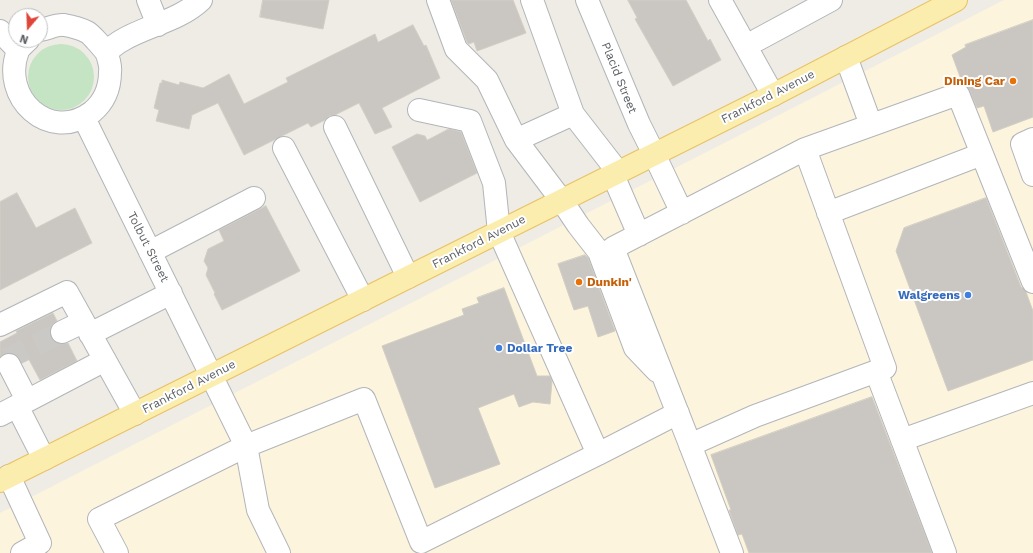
<!DOCTYPE html>
<style>
body{margin:0}
#map{position:relative;width:1033px;height:553px;overflow:hidden;background:#eeece5;font-family:"Work Sans",sans-serif}
canvas{display:block}
.north{position:absolute;left:8px;top:8px;width:40px;height:40px;box-sizing:border-box;background:#fff;border:1px solid #bec0c1;border-radius:50%;rotate:199deg;font-size:11px;font-weight:700;line-height:16px;text-align:center;color:#5d6165}
.north::after{content:'';display:block;margin:auto;width:14px;height:18px;background:#df463a;clip-path:polygon(50% 0,100% 100%,50% 72%,0 100%)}
</style>
<div id="map">
<canvas width="1033" height="553"></canvas>
<div class="north">N</div>
</div>
<script>
const ctx = document.querySelector('canvas').getContext('2d');
ctx.lineJoin = 'round';
function fillPath(path, color) {
  ctx.fillStyle = color;
  ctx.fill(path, 'evenodd');
}
function stroke(path, color, width, dash) {
  ctx.strokeStyle = color;
  ctx.lineWidth = width;
  ctx.lineCap = dash ? 'butt' : 'round';
  ctx.setLineDash(dash || []);
  ctx.stroke(path);
}
function drawText(font, color, halo, rows, align = 'center') {
  ctx.font = font + ' "Work Sans",sans-serif';
  ctx.lineWidth = 4;
  ctx.setLineDash([]);
  ctx.textBaseline = 'middle';
  ctx.strokeStyle = halo;
  ctx.fillStyle = color;
  for (const [text, x, y, turn = 0] of rows) {
    ctx.save();
    ctx.translate(x, y);
    ctx.rotate((+turn || 0) * Math.PI / 180);
    ctx.textAlign = isNaN(turn) ? turn : align;
    if (halo) ctx.strokeText(text, 0, 0);
    ctx.fillText(text, 0, 0);
    ctx.restore();
  }
}
fillPath(new Path2D(`
 M1004,0h29v553h-1033v-40z`), '#fcf4dd');
fillPath(new Path2D(`
 M28 77a33 33 0 1 1 66 0a33 33 0 1 1-66 0Z`), '#c4e4c3');
const building = new Path2D(`
 M263,0h66l-6,29 -63,-12z
 M451,0h62l13,33 -49,18 -3,-9 -5,2 -2,-2z
 M628,0h58l22,41 2,-2 11,21 -48,26 -38,-67 2,-1z
 M1033,20v97l-40,15 -9,-26 -7,2 -8,-19 -3,-4 -4,-3 -10,-27 14,-8 -1,-2z
 M413,25l11,21 2,-1 14,33 -58,30 10,19 -17,7 -16,-31 -24,12 -6,1 -4,4 -14,7 -3,-4 -64,32 -26,-52 -26,12 -3,14 -33,-8 3,-11 -5,-2 6,-25h2v-3l17,5 1,-3 23,6 26,-14 15,30 44,-22 -2,-4 89,-44 3,8z
 M449,129l12,3 16,41 -57,29 -28,-55 25,-13 8,2 2,4z
 M17,193l19,35 39,-20 17,35 -92,47v-88z
 M986,198l35,89 5,5 7,19v49l-85,31 -52,-140 8,-23z
 M266,206l34,65 -78,39 -8,-16 1,-1 -9,-18 2,-7 -4,-7 4,-12 16,-8 -5,-11z
 M585,255l3,3 27,73 -17,6 -10,-31 -14,4 -16,-46z
 M504,288l33,88h13l2,5 -2,23 -17,-2 -14,5 -5,-13 -36,14 22,56 -65,24 -53,-142 82,-31 -2,-6 17,-6 -2,-5z
 M53,313l4,8 -5,4 -2,6 1,7 4,4 6,2 7,-1 9,18 -37,19 -13,-24 -7,3 -5,-5 -6,-1 -5,1 -4,3v-15l17,-9 -1,-2z
 M872,397l60,156h-183l-7,-19 -4,1 -9,-25h2l-20,-55z`);
fillPath(building, '#cac7c2');
stroke(building, '#d3cec4', 1);
stroke(new Path2D(`
 M6,359l56,-27`), '#cac9c5', 22, [22, 11]);
const minor = new Path2D(`
 M148,0l10,25
 M438,0l18,49 31,31 29,60 46,61 16,24 21,27 36,96 22,23
 M532,0l41,114 45,58
 M587,0l52,124 15,30 28,59
 M720,0l53,95
 M0,31l18,19
 M28,40c-3,3 -8,7 -10,11 -18,46 31,93 74,61 12,-10 18,-24 18,-40 1,-5 -2,-16 -4,-20 -3,-4 -15,-18 -19,-20 -6,-3 -17,-6 -23,-7 -7,-1 -17,4 -24,5
 M757,40l74,-40
 M106,52c5,-4 10,-8 15,-11 24,-15 58,-20 80,-41
 M846,57l25,68
 M419,110l51,11 24,62 5,49 99,222 80,-41
 M84,118l162,328 12,64 21,43
 M335,127l73,150
 M1033,139l-11,5 11,31
 M516,140l57,-26
 M284,148l79,152
 M805,149l153,-55 75,188
 M613,175l26,60
 M828,213l154,-59
 M150,252l104,-54
 M0,325l67,-33 68,122
 M62,332l21,-10
 M90,334l81,-41
 M9,365l18,35
 M876,371l69,182
 M17,406l27,53
 M0,415l105,-55
 M902,440l131,-47
 M690,445l65,-29 130,-48 -80,-219 -192,99c40,102 80,203 119,305
 M9,476l31,67 -18,10
 M117,553l-18,-34 147,-73 118,-47 57,143 177,-88`);
const major = new Path2D(`
 M0,481l773,-386 183,-95`);
stroke(minor, '#b2b5b9', 24);
stroke(major, '#e9c263', 24);
stroke(minor, '#fff', 22);
stroke(major, '#faedae', 22);
for (const [x, y, r, color] of [
 [1013,81,4,"#e8710a"],
 [579,282,4,"#e8710a"],
 [968,295,4,"#3f7fe0"],
 [499,348,4,"#3f7fe0"]
]) {
  const dot = new Path2D();
  dot.arc(x, y, r, 0, 2 * Math.PI);
  ctx.fillStyle = color;
  ctx.fill(dot);
  stroke(dot, '#fff', 1.5);
}
drawText('12px', '#5d6165', '#fff', [
 ["Placid Street",619,78,68],
 ["Frankford Avenue",768,97,-27],
 ["Frankford Avenue",479,242,-27],
 ["Tolbut Street",148,247,63],
 ["Frankford Avenue",189,387,-27]
]);
drawText('bold 12px', '#c56008', '#fff', [
 ["Dining Car",1005,81],
 ["Dunkin'",587,282,"left"]
], 'right');
drawText('bold 12px', '#366cbe', '#fff', [
 ["Walgreens",960,295],
 ["Dollar Tree",507,348,"left"]
], 'right');
</script>
